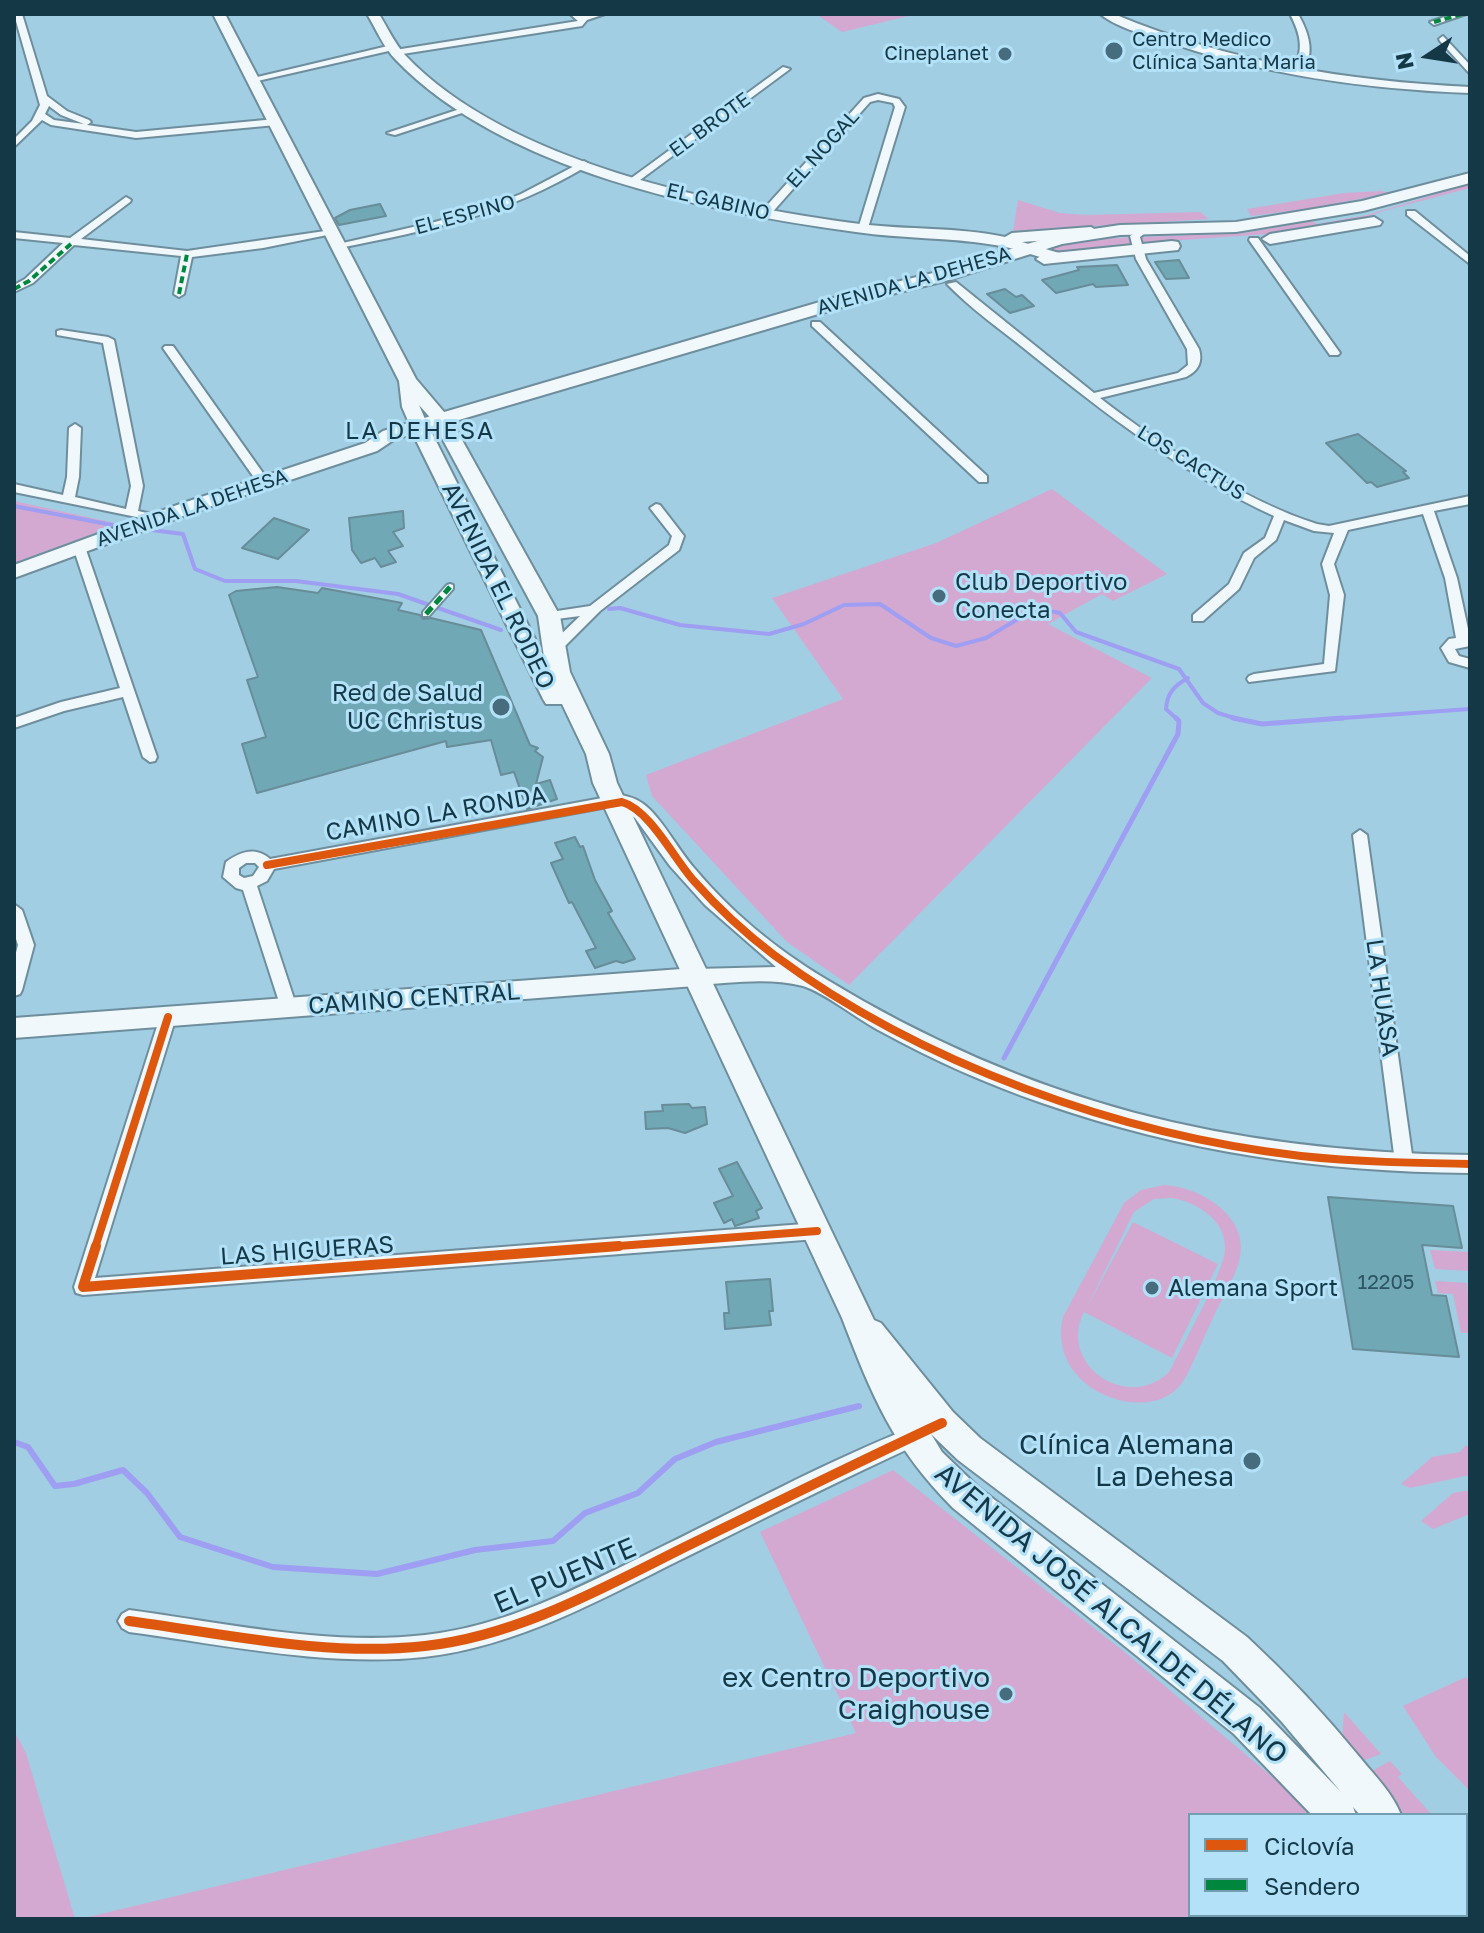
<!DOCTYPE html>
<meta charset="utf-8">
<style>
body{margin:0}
#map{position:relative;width:1484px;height:1933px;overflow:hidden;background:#a1cee3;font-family:"Golos Text",sans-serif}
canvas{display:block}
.frame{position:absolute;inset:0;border:16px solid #153847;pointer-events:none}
.legend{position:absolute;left:1188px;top:1813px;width:280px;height:104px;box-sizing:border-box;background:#b2e1f8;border:2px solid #739db1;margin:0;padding:10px 14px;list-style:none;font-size:24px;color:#153847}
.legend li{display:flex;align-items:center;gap:16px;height:40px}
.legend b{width:40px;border:2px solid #739db1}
.north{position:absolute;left:1388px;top:16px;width:80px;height:80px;-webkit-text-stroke:6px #b2e1f8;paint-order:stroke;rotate:258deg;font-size:22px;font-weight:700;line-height:32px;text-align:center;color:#153847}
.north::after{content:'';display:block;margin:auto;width:28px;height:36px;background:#153847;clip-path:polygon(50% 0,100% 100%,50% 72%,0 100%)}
</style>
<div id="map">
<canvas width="1484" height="1933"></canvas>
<div class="frame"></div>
<ul class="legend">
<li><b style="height:10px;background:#dd570f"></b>Ciclovía</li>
<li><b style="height:10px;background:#00873e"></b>Sendero</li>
</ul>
<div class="north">N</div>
</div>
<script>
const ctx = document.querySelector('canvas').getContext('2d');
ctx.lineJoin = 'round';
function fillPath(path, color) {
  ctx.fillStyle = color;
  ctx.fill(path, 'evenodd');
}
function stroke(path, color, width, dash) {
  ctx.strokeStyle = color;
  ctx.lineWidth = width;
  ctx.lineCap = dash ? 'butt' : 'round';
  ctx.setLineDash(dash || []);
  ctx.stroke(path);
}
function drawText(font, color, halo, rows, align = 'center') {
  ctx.font = font + ' "Golos Text",sans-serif';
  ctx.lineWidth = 6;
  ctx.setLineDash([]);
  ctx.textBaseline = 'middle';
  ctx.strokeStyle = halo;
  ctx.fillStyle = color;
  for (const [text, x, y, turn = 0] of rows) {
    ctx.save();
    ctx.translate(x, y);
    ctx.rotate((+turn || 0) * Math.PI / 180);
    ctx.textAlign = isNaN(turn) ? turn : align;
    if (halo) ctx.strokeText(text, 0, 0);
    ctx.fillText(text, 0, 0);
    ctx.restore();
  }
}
fillPath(new Path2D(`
 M816,14h101l-75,18z
 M1470,184v4l-83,22 -36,12 -54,10 -157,11 -85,11 -20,-4 32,-10 177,-7 68,-12 5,3 50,-9z
 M1382,191l7,2 -75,15 -63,8 -4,-7 97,-16z
 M1018,200l42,13 25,2 115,-3 9,7 -196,12z
 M1052,489l115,85 -54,27 -11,-7 -54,30 104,54 -303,307 -62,-43 -135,-146 -6,-21 197,-76 -71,-101 164,-55z
 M14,501l105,23 -105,39z
 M1164,1185c37,2 88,32 75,77 -6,19 -18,38 -26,56 -10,20 -18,43 -29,62 -21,34 -73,25 -99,3 -20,-17 -28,-41 -22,-66l61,-114 17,-13zM1172,1198c25,4 55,23 53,52 -2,25 -43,95 -55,121 -40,42 -113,-5 -86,-59l88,46 46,-94 -85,-42 -46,85 47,-95 20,-13z
 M1430,1250l40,2v19l-35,-2z
 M1435,1281l32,2 3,50h-9l-8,-39 -15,-1z
 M1466,1445l4,4v26l-60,13 -9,-4 31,-27 28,-5z
 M893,1470l234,184 190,161h-127v100h217l3,4h-1330l776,-186 -96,-201z
 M1470,1490v24l-37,15 -12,-8 32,-28z
 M1466,1677l4,6v108l-34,-34 -33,-51z
 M1344,1712l37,42 -22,8 -17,-22z
 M14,1731l12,22 49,166h-61z
 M1390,1761l12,13 -4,3 34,38h-33l-29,-43z`), '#d3a9d2');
stroke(new Path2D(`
 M14,506l103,20
 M144,529l39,5 12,35 30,12h71l102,13 103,36
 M609,609l11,-1 60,17 89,9 35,-10 40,-19 36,-1 51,34 25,8 30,-8 37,-22 22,-6 15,3 16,19 103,37 24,34 15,10 23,7
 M1178,720l-12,-11c1,-16 8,-23 22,-31
 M1315,720l155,-11`), '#9e9ef2', 4);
stroke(new Path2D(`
 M1233,718l29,6 81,-6
 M1004,1058l174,-324 1,-13 -3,-3`), '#9e9ef2', 5);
stroke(new Path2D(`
 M14,1442l14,5 27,39 19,-2 49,-14 24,23 33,44 93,30 104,7 98,-24 78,-9 32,-28 53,-20 37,-34 41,-17 143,-36`), '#9e9ef2', 6);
const building = new Path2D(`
 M380,204l6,12 -47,9 -4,-7 15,-8z
 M1179,260l10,18 -23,1 -11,-17z
 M1117,265l11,20 -32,2 -3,-3 -37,9 -14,-13 37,-10 -2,-3z
 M1005,289l11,8 6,-2 12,11 -24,7 -23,-19z
 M1358,434l48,37 -3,1 6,6 -32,9 -6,-5 -4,1 -41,-40z
 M403,511l1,17 -11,4 10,14 -15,5 8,11 -15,5 -6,-9 -14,5 -9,-13 -3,-32z
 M274,518l35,12 -31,29 -36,-11z
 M277,587l41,6 4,-5 80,15 -4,7 22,5 3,4 8,-1 50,12 49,115 8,3 -3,3 8,6 -7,27 14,-4 7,19 -30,10 -13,-37 -13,3 -10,-35 -44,7 -1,-6 -189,52 -15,-49 24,-7 -19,-57 11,-3 -29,-82 7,-4z
 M575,837l5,10 3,-1 12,34 17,31 -4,2 27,46 -12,4 -7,-2 -21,7 -9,-17 10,-3 -24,-46 -3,1 -18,-40 12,-4 -8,-16z
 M689,1104l3,4 13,-1 2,17 -22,9 -17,-5 -22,1 -1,-17 18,-1 -1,-6z
 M737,1162l25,46 -6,3 3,7 -24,8 -3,-7 -8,4 -10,-20 19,-7 -14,-27z
 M1328,1197l125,9 9,42 -40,-3 10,50 14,1 13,61 -106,-8z
 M770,1279l3,32h-4l2,14 -46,4 -1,-16h5l-3,-31z`);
fillPath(building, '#70a8b5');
stroke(building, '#688c98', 2);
const pedestrian = new Path2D(`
 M450,584l3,1v4l-24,27h-6v-4l24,-27z`);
const minor = new Path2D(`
 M14,14h8l25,82 20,15 22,9 2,2 -4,3 49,7 140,-13 5,3 -5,3 -140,13 -85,-13 -9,-5 -28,27v-8l18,-18 8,-16zM49,106l12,9 23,9 -30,-4 -9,-6z
 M570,14h35l-18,6 -5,6 -186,29 -3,-5 -140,32 -4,-3 143,-34 3,5 183,-29z
 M1290,14h8c11,19 20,45 -1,60l-4,-3c11,-21 8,-36 -3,-57z
 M1453,14h13l-32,11 -4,-3z
 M1443,36l27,29v9l-30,-33 -1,-2z
 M783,67l7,2 -154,114h-6v-4z
 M878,94l21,5 6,8 -38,124 -9,-2 37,-122 -2,-4 -15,-3 -8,2 -101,114h-8v-4l103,-114z
 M463,108l8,2 -76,25 -8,-2z
 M584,161l5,3 -2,2c-81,49 -156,64 -248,82l-5,-3 101,-23 56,-16 30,-12z
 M126,197l5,3 -1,2 -49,37 106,12 145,-21 5,3 -74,15 -71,9 -8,37 -5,3 -5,-3 7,-38 -107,-11 -41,38 -19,9v-7l11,-6 38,-36 -49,-5v-6l56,6z
 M1407,211h8l55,45v8l-63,-49z
 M1144,227l5,3 -9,7 6,22 53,90c4,13 -1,22 -13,28l-86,21c61,47 144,103 217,126l12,2 141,-30v8l-36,7 23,67 13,60v8l-15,3 4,7 11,3v9l-21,-6 -8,-14 8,-9 7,-1 -11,-60 -22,-64 -75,16 -14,34 10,31 -9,76 -86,11 -2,-3 2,-3 5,-2 70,-10 6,-69 -8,-31 12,-31 -20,-2 -30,-11 -8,20 -22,18 -15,31 -36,32h-10v-6l36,-31 15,-31 21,-15 9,-22c-91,-42 -170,-103 -248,-166 -26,-21 -56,-42 -79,-66l9,-2 138,111 84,-20 10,-8 -1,-16 -51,-90 -6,-23z
 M1250,238h8l82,115 -2,2h-8l-81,-115z
 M812,322h8l167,154v6h-8l-167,-156z
 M61,330l47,7 6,3 29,146 -5,25 23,5v6l-147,-30v-8l49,11 4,-18 2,-49 6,-4 6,4 -2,49 -4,20 51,12 5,-23 -28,-143 -46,-8v-4z
 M165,346h8l97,137 -2,3h-8l-97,-138z
 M656,504l4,1 24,31 -5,14 -79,61 -39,39h-10v-6l29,-28 -31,4 -5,-1v-6l46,-7 79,-61 3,-9 -22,-28z
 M79,543l6,4 72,210 -2,4 -5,1 -7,-5 -20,-60 -59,14 -50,17v-10l47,-16 59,-14 -47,-141z
 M613,796l7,5 -2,4 -344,64 -7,12 -10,5 40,122 -2,5h-12l-2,-5 -38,-118 -7,-2 -13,-11 3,-15c14,-10 29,-16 44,-3zM246,863h9l4,4 -6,9 -9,2 -5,-3v-7z
 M1360,830l7,5 46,327 -3,5 -6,2 -6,-2 -3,-5 -42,-327z
 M14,904l8,6 12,35 -12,45 -2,4 -6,2v-36l4,-15 -4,-12z
 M168,1010l6,2 2,5 -81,261 722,-55 6,2 3,6 -3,6 -6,2 -734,56 -7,-2 -2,-6 86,-270 2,-5z
 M916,1426l7,2 3,7 -3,7c-83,38 -164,79 -245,119 -80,40 -163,86 -254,96 -98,10 -198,-12 -295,-25l-7,-4 -4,-7 4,-7 7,-4c97,13 198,36 296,25 80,-9 151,-46 222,-81 89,-43 177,-92 269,-128z`);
const tertiary = new Path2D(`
 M1100,14h14c115,48 232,67 356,73v6c-105,-4 -208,-18 -308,-53 -20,-6 -46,-13 -62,-26z
 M613,794c10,1 21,3 29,9 19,13 36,47 53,66 36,43 81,80 129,109 207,126 405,174 646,177v18c-149,-1 -287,-21 -428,-70 -55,-19 -109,-43 -160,-71 -22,-11 -58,-40 -79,-46 -35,-9 -72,-3 -108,-1l-7,-2 -3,-6 3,-6 7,-2 81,-2 -71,-62 -35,-39 -35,-48 -12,-9 -16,-3 -3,-5 3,-5z`);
const secondary = new Path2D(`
 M213,14h12l191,365 34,40 -3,4h-12l-16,-18 9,21 -3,4 -30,9 -18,12 -183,61 -180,66v-13l166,-61 185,-61 18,-12 26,-8 -7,-16 -3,-26z
 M367,14h12c8,13 16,30 26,41 102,108 312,150 455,169 47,6 98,3 145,13l7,-4 79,-6 8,5 -8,5 -69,5 37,11v6l-5,2c-20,-5 -39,-13 -59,-16 -46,-8 -93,-6 -139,-13 -148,-20 -353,-61 -460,-172 -12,-12 -20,-31 -29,-46z
 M695,968l9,2 3,7 -3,7 -9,2 -681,52v-20z`);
const primary = new Path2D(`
 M1470,173v10l-107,28 -127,21 -116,3 -58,9 -117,37 -86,21 -407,120 108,194 10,56 39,82 8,29 257,537 7,3 72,89 27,26 267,199c41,38 79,79 115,123 14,17 31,34 39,55h-41l-7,-8 3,8h-44l-78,-81 -281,-226c-60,-60 -81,-112 -111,-190l-249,-535 -7,-29 -24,-50h-16l-3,-5 -134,-273 3,-4 22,-7 413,-121 86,-21 127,-39 60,-9 116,-3 126,-21zM436,427l102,189 6,41 -114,-228zM931,1434l27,26 265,201 58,60 60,71 -81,-84 -283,-222 -35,-34z
 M1374,217l8,5 -2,3 -110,19 -8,-5 8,-5z
 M1172,241l6,1 2,4 -2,4 -134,14 -8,-5 8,-5z
 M1466,1894l4,2v23h-56l-2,-4h54z`);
stroke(pedestrian, '#6e8e9d', 4);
stroke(minor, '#6e8e9d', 4);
stroke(tertiary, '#6e8e9d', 4);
stroke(secondary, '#6e8e9d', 4);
stroke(primary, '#6e8e9d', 4);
fillPath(pedestrian, '#f1f8fb');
fillPath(minor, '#f1f8fb');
fillPath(tertiary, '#f1f8fb');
fillPath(secondary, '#f1f8fb');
fillPath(primary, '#f1f8fb');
stroke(new Path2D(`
 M1434,22l28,-8
 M14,289l15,-8 43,-38
 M179,294l8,-40`), '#00873e', 4, [7, 4]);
stroke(new Path2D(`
 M426,614l24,-27`), '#00873e', 5, [9, 5]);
stroke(new Path2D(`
 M267,865l355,-63c28,8 52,57 72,79 24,27 51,52 80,74 147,109 346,180 527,201 56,6 112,7 169,8
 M95,1248l73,-231
 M592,1248l225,-17`), '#dd570f', 8);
stroke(new Path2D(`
 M96,1246l-13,41 536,-41
 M129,1621c97,13 198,36 296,25 91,-10 174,-56 254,-96 88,-43 175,-86 263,-127`), '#dd570f', 10);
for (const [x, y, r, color] of [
 [1114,51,10,"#466c7e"],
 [1005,54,8,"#466c7e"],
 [939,596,8,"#466c7e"],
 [501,707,10,"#466c7e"],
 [1152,1288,8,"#466c7e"],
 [1252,1461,10,"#466c7e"],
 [1006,1694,8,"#466c7e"]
]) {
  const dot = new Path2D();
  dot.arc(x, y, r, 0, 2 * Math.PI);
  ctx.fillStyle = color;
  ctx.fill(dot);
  stroke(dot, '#b2e1f8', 3);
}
drawText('20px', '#153847', '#b2e1f8', [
 ["Centro Medico",1132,40],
 ["Clínica Santa Maria",1132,63],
 ["Cineplanet",989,54,"right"]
], 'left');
drawText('20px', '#153847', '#b2e1f8', [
 ["EL BROTE",710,125,-36],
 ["EL NOGAL",823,149,-48],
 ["EL GABINO",718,202,13],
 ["EL ESPINO",465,215,-15],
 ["AVENIDA LA DEHESA",914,281,-16],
 ["LOS CACTUS",1191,463,32],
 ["AVENIDA LA DEHESA",192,508,-19]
]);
drawText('20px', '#2c5462', null, [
 ["12205",1386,1283]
]);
ctx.letterSpacing = '2px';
drawText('24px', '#153847', '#b2e1f8', [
 ["LA DEHESA",420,431]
]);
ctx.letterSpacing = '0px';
drawText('24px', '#153847', '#b2e1f8', [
 ["Club Deportivo",955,582],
 ["Conecta",955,610],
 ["Red de Salud",483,693,"right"],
 ["UC Christus",483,721,"right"],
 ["Alemana Sport",1168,1288]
], 'left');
drawText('24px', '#153847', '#b2e1f8', [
 ["AVENIDA EL RODEO",498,586,64],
 ["CAMINO LA RONDA",436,814,-10],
 ["LA HUASA",1382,998,82],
 ["CAMINO CENTRAL",414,999,-4],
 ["LAS HIGUERAS",307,1251,-4]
]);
drawText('28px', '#153847', '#b2e1f8', [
 ["Clínica Alemana",1234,1445],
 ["La Dehesa",1234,1477],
 ["ex Centro Deportivo",990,1678],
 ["Craighouse",990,1710]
], 'right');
drawText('28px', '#153847', '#b2e1f8', [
 ["EL PUENTE",565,1576,-23],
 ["AVENIDA JOSÉ ALCALDE DÉLANO",1111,1614,40]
]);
</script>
